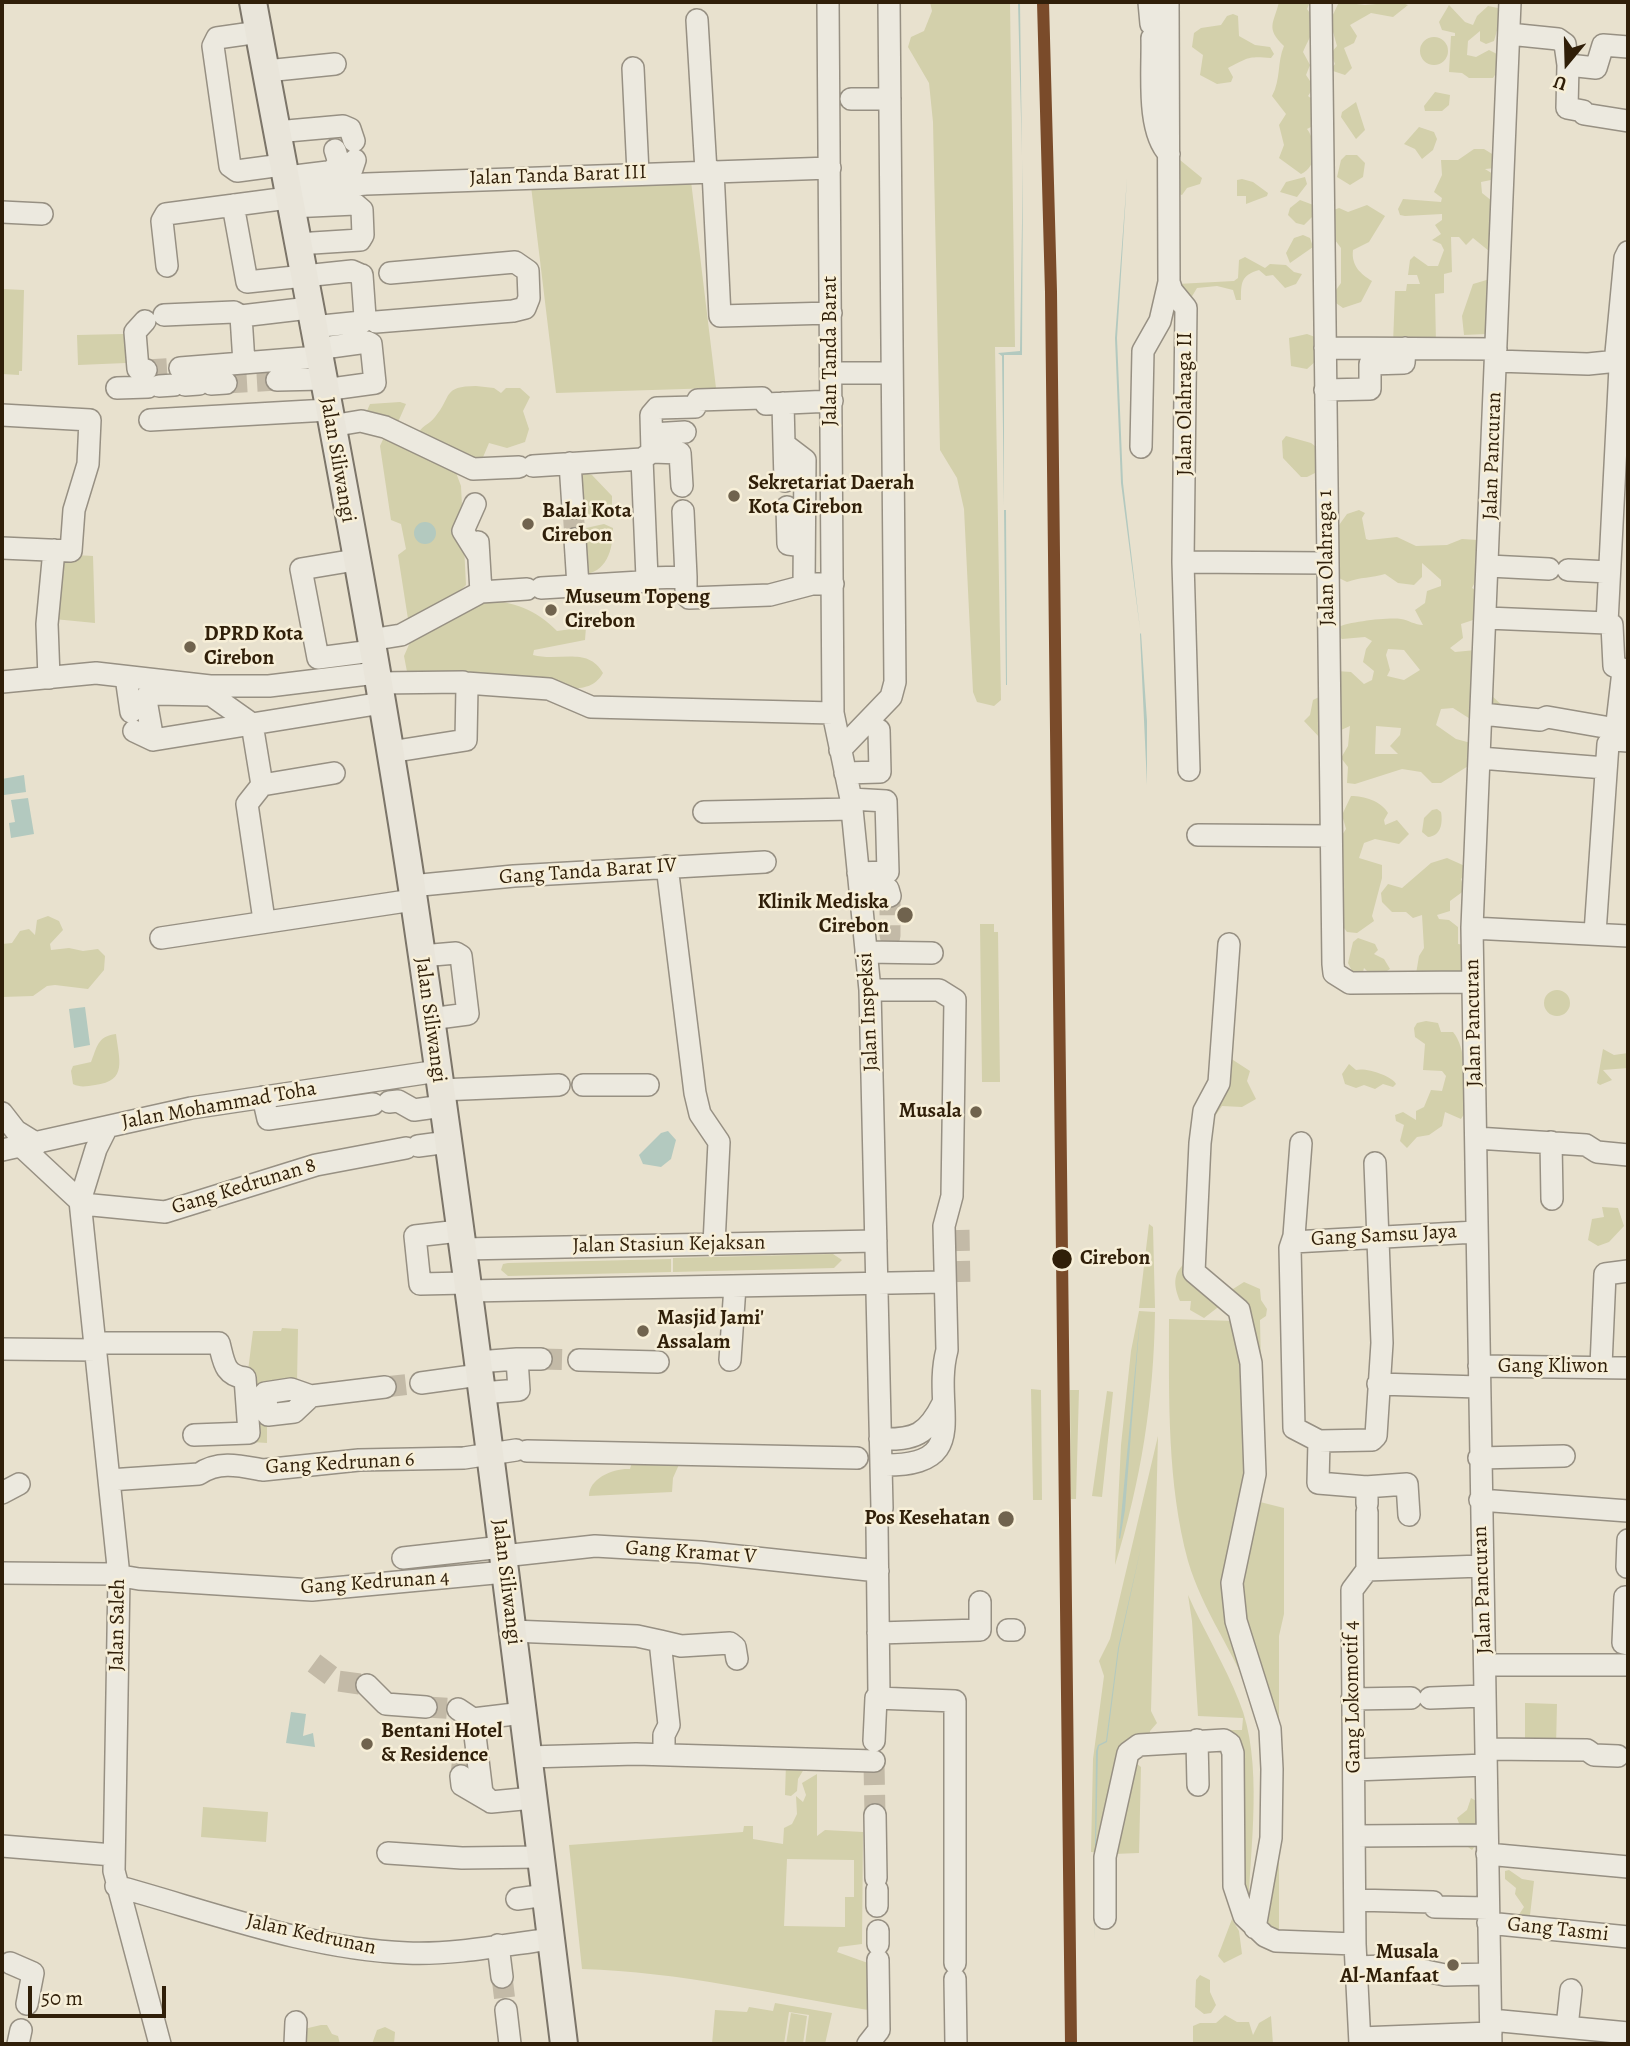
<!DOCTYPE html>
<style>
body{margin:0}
#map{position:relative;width:1630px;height:2046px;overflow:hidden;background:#e8e1ce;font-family:Alegreya,serif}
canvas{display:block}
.frame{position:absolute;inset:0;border:4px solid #301f09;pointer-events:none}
.north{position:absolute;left:1532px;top:28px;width:70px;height:70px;-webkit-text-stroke:5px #f7efd8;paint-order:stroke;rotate:199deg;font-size:19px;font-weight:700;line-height:28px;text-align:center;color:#301f09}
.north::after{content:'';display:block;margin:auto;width:24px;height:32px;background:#301f09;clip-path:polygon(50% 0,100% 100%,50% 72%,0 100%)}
.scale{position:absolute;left:28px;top:1986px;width:138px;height:32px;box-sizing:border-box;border:4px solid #301f09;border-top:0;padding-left:9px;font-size:21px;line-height:24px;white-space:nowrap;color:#301f09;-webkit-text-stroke:5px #f7efd8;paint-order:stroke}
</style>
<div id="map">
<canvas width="1630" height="2046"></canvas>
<div class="frame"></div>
<div class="north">U</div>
<div class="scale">50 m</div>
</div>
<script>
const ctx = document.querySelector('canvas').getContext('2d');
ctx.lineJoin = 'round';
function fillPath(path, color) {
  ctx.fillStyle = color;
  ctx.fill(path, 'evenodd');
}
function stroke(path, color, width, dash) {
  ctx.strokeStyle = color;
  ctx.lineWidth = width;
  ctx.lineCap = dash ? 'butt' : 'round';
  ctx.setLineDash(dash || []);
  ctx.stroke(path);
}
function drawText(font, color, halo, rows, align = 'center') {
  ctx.font = font + ' Alegreya,serif';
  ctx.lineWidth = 5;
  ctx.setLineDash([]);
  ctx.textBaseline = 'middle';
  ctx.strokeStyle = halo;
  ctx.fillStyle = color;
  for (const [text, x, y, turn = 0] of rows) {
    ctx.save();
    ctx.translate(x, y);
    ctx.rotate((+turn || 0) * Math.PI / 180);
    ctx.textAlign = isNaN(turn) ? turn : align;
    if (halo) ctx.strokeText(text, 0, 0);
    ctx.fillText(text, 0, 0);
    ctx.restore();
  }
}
fillPath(new Path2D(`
 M930,2h80l5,345h-20l6,353 -7,6 -17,-4 -4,-10 -9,-183 -7,-31 -17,-28 -7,-328 -4,-39 -21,-36 3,-10 13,-6 8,-20z
 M1279,2h31l-3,7c13,17 3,26 -4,43l7,13 -4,10 8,12 -6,9 9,7 -2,22 -8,4c10,13 11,38 -6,45l-22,-16 5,-13 -5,-20 7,-11 -14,-18c9,-17 5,-34 12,-50 -19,-18 -10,-23 -5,-44z
 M1339,2l26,3 34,-3 9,3 -15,12 -22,-4 -21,12 7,11 -3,7 -10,5 8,20 -7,7 -15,-5 5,-6 -4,-11 6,-7 -7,-25z
 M1449,5l16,17 8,3 4,-9 11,-10 10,2v19l-4,14 -8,3 -6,-3v-10l-12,10 -1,14 9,2 13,-7 8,4 4,12 -8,12h-24l-7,-5 -13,-1 2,-36h4v-3l-13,-3 -3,-8z
 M1233,14l5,2 1,20 16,9 15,2 4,7 -3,4c-24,-2 -23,0 -43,10l5,9 -2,5 -14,2 -17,-9 3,-20 -11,-8 2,-14 7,-5 20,-3 6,-9z
 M1420 51a14 14 0 1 1 28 0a14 14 0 1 1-28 0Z
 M1435,92l15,3 -1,10 -7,6h-17l-1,-5z
 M1356,102l9,28 -9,9 -15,-22 1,-5z
 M1419,127l15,5 3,7 -4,11 -11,9 -7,-10 -11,-5z
 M1474,149h10l13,8 -1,11 -11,1 8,5 -2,6 -10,2 1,11 10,8 -3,50 -16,-13 -7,7 -7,-8h-8l1,35 -8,2v19l-9,1 1,50h-43l2,-53h11l1,-7h13l-3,-9h-9l2,-15 4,-4 14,10h10l6,-16 -3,-6 -9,-4 9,-6 -6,-9 7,-5v-6l-37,2 -5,-1 -2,-6 5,-10 38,3 1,-4 -8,-6 8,-17 -1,-15h17z
 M1346,155h11l8,8 -2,14 -13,8 -13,-8 4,-17z
 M1180,160l22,18 -2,6 -13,4 -5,7 -3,-1 -1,-33z
 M1305,177l2,7 -10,13 -17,-5 6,-10z
 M1242,179l11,3 15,11 -1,3 -21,8v-8h-9v-16z
 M691,181l25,207 -160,5 -25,-207z
 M1300,200l16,6 -3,10 -9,9 -8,-2 -8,-8 2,-7z
 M1367,205l18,11 -16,26 -16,8c-2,16 8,24 19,31l-11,21 -18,6 -7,-5v-13l5,-7v-35l-12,-16 2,-21 8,-3 9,4z
 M1303,235l7,3 3,9 -23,16 -4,-10 8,-15z
 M1245,257l20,11 5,-4 16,1 8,7 8,2 -6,10 -11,4 -12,-13 -7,1 -7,-6c-18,5 -18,13 -18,30h-5l-3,-10 -16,-4 -20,2 -6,10 -10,-5 -4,-9 57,-3 4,-3 1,-18z
 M1490,279l-4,55 -22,1 -2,-19 11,-32z
 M2,289l22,1 -2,81h-3v4l-17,-1z
 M124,334l2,29 -48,2 -1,-30z
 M1307,334l8,3 2,23 -10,9 -16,-3 -2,-28z
 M476,386l18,2 7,5 5,-5h14l10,9 -7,14 6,18 -4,13 -18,6 -18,-5 -8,19 -62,-30c4,-7 11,-8 16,-15 17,-20 7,-31 41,-31z
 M400,402l6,2 -8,18 -32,-9 4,-9z
 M385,435l70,35 6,16 5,99 -12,12 -39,23 -7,-1 -10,-64 8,-6 -5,-25 -10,-4 -11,-74z
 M1286,436l25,7 8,6v22l-12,6h-6l-18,-19 -1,-17z
 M580,472l12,3 20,21v17l-8,6h-14l-16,-18z
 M1359,510l6,3 -3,5 4,21 3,1 28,-3 19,9 31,-1 15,-6 16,1 2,32 -8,16 5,3 8,25 -24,8 2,14 -13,10 5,4 21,-2 15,45 14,13 -30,14 -22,-14 -12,1 -5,16 20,14 15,4 2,20 -32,20h-9l-11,-11 -19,-3 -47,15 -8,-1 1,-16 -7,-9 7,-12 2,-20 -29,13 -17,-18 6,-6 3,-15 12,-6 12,-23 14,1 13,12 8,-4 2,-9 -11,-9 3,-13 6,-8 -7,-4 -23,2 -7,-5 3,-7c11,-5 50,-10 63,-8 7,1 14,6 22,6l-8,-15 10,-7 2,-12 14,-5v-6l-19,-17v14l-8,8 -16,-2 -13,-9c-13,4 -25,3 -38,8l-8,-4 -5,-46 13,-18zM1388,649l16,1 16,20 -16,10 -17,-4 3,-6 -4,-15zM1376,726l25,2 -1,7 -10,11 8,8h-23z
 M604,524l9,4c0,22 -6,45 -32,47l-4,-29 9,-18z
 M58,554l35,2 2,67 -41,-4z
 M483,600c30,1 54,10 74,31l29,-4 -1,13 -51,10 -1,5c26,7 55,-9 70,18 -8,14 -19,15 -34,16l-161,-12 -4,-21 7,-16z
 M1351,796c13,0 30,5 37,17l-4,7 1,5 12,-5 12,14 -10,10 -24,-5 -11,4 -5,15 23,7v13l-10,38 2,5 -17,12 -10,-1 -6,-8 3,-12 -6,-71 8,-12 -4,-14z
 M1437,809l4,3c2,11 0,24 -13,25l-6,-5 2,-14 8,-8z
 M1447,858l18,8 -1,10 -3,3 4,11 -15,11v10l-13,4 2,4 10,1 9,7v17l7,1 -1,29h-48l3,-18 5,-8 -2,-33 -9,3 -7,-6h-14l-10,-10 -1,-9 7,-9 14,4 29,-25z
 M48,916l11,5 4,9 -13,14 1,6 18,-2 14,3 15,-2 7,7 -1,14 -16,19 -33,-4 -8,1 -14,10 -31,1v-53l10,-1 8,-12 9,-2 6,6 2,-15z
 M994,924v8h4l2,150h-18l-2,-158z
 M1358,938l17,6 3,6 -4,4 10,5 6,10 -6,4h-15l-5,-5 -2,8 -9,-3 -5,-10 5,-21z
 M1544 1003a13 13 0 1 1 26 0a13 13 0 1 1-26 0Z
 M1426,1021l12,2 3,9h12c13,15 13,49 11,70l5,4 -8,13 -16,-7 -3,14 -13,9 -12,2 -10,11 -7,-7 4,-16 -8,-4 -1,-6 8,-3 13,8v-9l8,-4 7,-17 11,1 4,-15 -4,-5 -19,-1 2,-26 -10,-7 -1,-9 3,-5z
 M116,1034c3,26 12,47 -21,51 -8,1 -14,3 -22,-1l-2,-13 2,-5 18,-4c6,-14 6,-26 25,-28z
 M1603,1049l11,6 14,-2v15l-25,2 9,10 -12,5 -3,-2z
 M1230,1058l20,13 -3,10 9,18 -14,8 -20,-1 -9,13z
 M1349,1064l7,6c9,-3 37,6 40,14l-3,3 -10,-3 -8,5 -11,-4 -8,3 -11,-4 -3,-10z
 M1602,1207l16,1 6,18 -15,16 -11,4 -10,-6 4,-21 12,-2z
 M1149,1224l4,3 2,81h-16z
 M833,1254l9,6 -8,8 -161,4v-14z
 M671,1259v13l-163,4 -7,-6 2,-6 5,-1z
 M1185,1263l48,26 11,-7 16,7 1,11 6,9 -1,7 -6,4 3,141 -17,-144 7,-1 -18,-13 -18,5 -13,10 -14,-8 1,-9h-11c-6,-14 -8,-27 5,-38z
 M1139,1311l16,1c-1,86 -14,170 -40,253l6,-120 10,-94z
 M1169,1319l67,2 16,147 -20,94 34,166 -2,109c-1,-45 3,-93 -12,-137 -18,-49 -49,-88 -64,-139 -21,-78 -19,-162 -19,-242z
 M282,1328l16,1 -1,54 -9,-4 -32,5 2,35 9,3v21l-15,-1 -5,-63 6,-48h28z
 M1031,1389l10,1 1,110h-9z
 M1070,1390h9l-3,109h-5z
 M1107,1391l6,1 -11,105 -10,-1z
 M1158,1436l-7,275 6,12 -7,8v9l-17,1 -31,112 -11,-1 2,-93 11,-83 -5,-15 11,-22z
 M633,1459l48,1 -8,18 -1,14 -83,4c0,-18 25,-28 41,-27z
 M1256,1501l28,7v106l-5,22v300l-13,-11 11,-112 -39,-203z
 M1188,1595c16,36 37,70 51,106 25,60 11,148 9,212l-7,-20 -4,-150 -6,-13h11l1,-12 -45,-2 -6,-95z
 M1525,1703l32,1 -1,43h-31z
 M1132,1760l9,7 -2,86 -25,1z
 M786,1763l18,6 -6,10 -1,12 -6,5 -6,-1z
 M817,1774v62l8,-6 38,2 -1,112 -23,3 -2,5 31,11v47c-97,-16 -187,-38 -286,-41l-13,-124 174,-13 1,-6h9v13l30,5 1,-16 8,-4 5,-10 -1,-18 7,6 3,-7 -4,-12zM787,1859l67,1v37h-9v30l-61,-1z
 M1471,1798l7,4 2,37 -8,11 -4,-3 -11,-29 10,-8z
 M203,1807l65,5 -2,30 -65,-5z
 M1509,1870l13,9 12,2 -5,43 -11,-8 6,-9 -9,-13 1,-6 -11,-9v-8z
 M1232,1919l7,12 3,23 -18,9 -6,-7z
 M1200,1975l10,5v12l6,13 -5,8 -7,1 -9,-7 1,-27z
 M775,2003l57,10 -7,31h-20l4,-29 -20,-3 -5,32h-72l3,-34 32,2 2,-5 24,4z
 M791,2013l16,3 -4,28h-17z
 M1225,2015l12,7h12l4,13 6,-12 12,-7 2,28h-80v-18l7,-3h16z
 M321,2025h6l5,9 6,2 2,8h-41l5,-15z
 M385,2027l10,5 -1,12h-22l5,-14z`), '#d3d0ab');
fillPath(new Path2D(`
 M1018,2h2l2,154z
 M1023,159l-1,196h-18v151l-2,-150 -4,-3 22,-2z
 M1127,178l-10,160 6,145 17,146 -19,-146 -6,-145z
 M1004,510h2l1,175h-1z
 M414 533a11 11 0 1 1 22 0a11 11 0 1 1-22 0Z
 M1141,633l6,88v64l-7,-151z
 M24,775l2,17 -22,3 -2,-16z
 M28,798l6,36 -23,4 -2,-15 6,-1 -4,-22z
 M85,1007l5,38 -16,3 -5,-39z
 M668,1131l8,9 -5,19 -10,8 -18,-3 -4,-9 22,-22z
 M1140,1318l-15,192 -5,29 -1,-1z
 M1141,1547l-22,101 -12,94 -8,4 -1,5 -4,189 2,-189 2,-6 8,-4 12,-93z
 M291,1712l15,2 -3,22 10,-3 2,14 -29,-4z`), '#b3c9bf');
stroke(new Path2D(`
 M146,370l34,-2
 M226,383l51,-3
 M573,508l2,31
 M880,938l10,-2v-40
 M959,1230l1,57
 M541,1359l38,1
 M385,1387l36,-4
 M314,1663l24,18 29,4
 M426,1707l32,2
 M874,1764l1,51
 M461,1776l2,-21
 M502,1977l4,33`), '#c3baa7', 21, [21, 10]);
const minor = new Path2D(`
 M828,2l5,711 18,86 19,191 12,518 -5,17 2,169 -3,4 -2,43
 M1149,2l2,22
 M1168,2l1,280 3,9 14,17 -3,254 6,208
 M1321,2l12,962 1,9 16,10 122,-1
 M697,20l9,151
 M259,32l-42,6 -4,8 17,120 7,5 45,-6
 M1509,34l49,5 7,5 3,21 28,3 7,-23 25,2
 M1152,38c1,33 -6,92 17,116
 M1568,65l-1,43 16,3 1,3 44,7
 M633,68l5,105
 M266,71l69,-7
 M851,99h39
 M276,132l67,-6 7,3 4,12
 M713,171l7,145 111,-3
 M331,172l8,-9 -4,-13
 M287,177l65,-8 3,-9
 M287,191l79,-7 464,-16
 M233,205l14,77 105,-11 9,4
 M290,207l65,-3 7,6 1,25 -3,5 -63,4
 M2,212l40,2
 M1628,252l-3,6 -9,95 4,14 -13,256 5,2 2,41 14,5
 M167,266l-5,-45 4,-7 122,-16
 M164,315l70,-3 7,4
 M145,321l-10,11 3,37 8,1
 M376,322l137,-11 12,-3 4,-10 -1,-27 -13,-9 -125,11
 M312,327l50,-5 3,-5 -3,-42
 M1325,348l171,1
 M316,349l51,-7 4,2 4,39 -51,7
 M1496,361l92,3 40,-4
 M244,363l-3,-47 68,-8
 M180,368l138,-11
 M831,373h61
 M277,380l45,-1
 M211,384l15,-1
 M185,385l14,-1
 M159,386l15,-1
 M117,388l31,-1
 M1325,390l45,-1v-25l34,-1 1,-15
 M783,403l1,41 21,16 -1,126
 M2,415l88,5 -2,44 -14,46 -3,41 -69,-3
 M150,420l178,-10
 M331,426l30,-5 24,6 88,42 46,-2
 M652,434l33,-2
 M784,444l1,37
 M1141,447l2,-96 17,-30 9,-39
 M652,452l28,1 2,33
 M570,463l3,45
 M533,466l109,-7 10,-7 -1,-37 6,-7 38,-1 3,-7 64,-2 4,6 66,-3
 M475,504l-12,27 15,24
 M787,507l1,37 16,2
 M683,511l3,66
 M575,539l3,47
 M478,542l3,50
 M355,560l-54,9 17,89 54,-7
 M1183,562l144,1
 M1489,566l60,3
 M1568,570l41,2
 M647,578l39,-1v18l3,3 81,-3 42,-11h21
 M541,588l99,-6 7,-4 -5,-119
 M1487,618l120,5
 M370,640l31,-5 80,-43 46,-3
 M126,677l5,35
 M49,678l-2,-54 7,-74
 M2,682l94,-9 114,13h59l107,-13
 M378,683l85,-1 4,5 -1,53 -76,12
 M466,683l83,6 42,18 242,6
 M1482,714l58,6 7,-3 69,12
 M134,731l19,9 99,-16 -41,-29 -56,-1 -7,1 -2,5 7,40
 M1615,740l8,-69
 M840,750l51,-53 4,-15 -6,-680
 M1480,758l125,10
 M845,773l35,-1 -1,-42
 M262,785l-10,-61 130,-21
 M851,799l35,2 2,71 -30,1
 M704,812l148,-3
 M1198,835l133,1
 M667,866l28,227 5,21 19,28 -5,102
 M411,886l103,-10 251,-14
 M860,889h28l2,7
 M264,920l-17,-116 15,-19 72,-12
 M1472,928l156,8
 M1595,933l13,-189 7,-4 13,1
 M161,938l252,-38
 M1229,944l-10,139 -15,28 -4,32 -6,129 45,38 12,53 4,111 -23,109 4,38 34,108 2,40 -1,69 -16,90
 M866,952l66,1
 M421,956l35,-3 5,3 7,58 -38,5
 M870,990h69l16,10 -3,196 -8,30 3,124c-16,60 29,117 -66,115
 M583,1085h65
 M440,1090l119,-5
 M263,1097l5,22 105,-15
 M389,1102l9,-1 16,9 29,-4
 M2,1113l14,18 21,13
 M107,1127l-11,22 -16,52 39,375 -5,295 46,173
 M1476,1138l110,7 11,7 31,3
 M1551,1142l1,57
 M1301,1143l-7,93 -4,12 4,180 25,13 53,-1 4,-4 6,-93 -7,-180
 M418,1146l30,-4
 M22,1147l58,54
 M2,1150l189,-42 247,-37
 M82,1204l83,8 151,-47 90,-17
 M459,1231l-44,5 5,48 46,-1
 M1293,1242l183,-10
 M462,1249l414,-8
 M468,1291l476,-9
 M96,1343h123c5,19 5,32 26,35l4,55 -55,2
 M2,1349l94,1
 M517,1359h24
 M579,1360l79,2
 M730,1360l5,-74
 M477,1362l40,-3 2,31 -38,3
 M1479,1366l149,2
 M1601,1366l4,-92 23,-3
 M421,1383l58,-8
 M1378,1384l101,3
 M291,1389l20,7 -17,16 -26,3 -3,-22z
 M311,1396l74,-9
 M880,1439c35,1 47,-4 63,-36
 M1319,1441l-1,42 49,4v17
 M527,1451l330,7
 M1479,1458l85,-2
 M109,1480l90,-6c20,-14 42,-8 64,-4l96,-10 105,-2 52,-8
 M1365,1487l42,-3 2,31
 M2,1493l17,-9
 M1480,1500l148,11
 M503,1556l92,-10 105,6 178,19
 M403,1558l99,-11
 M1627,1567l1,-27
 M1367,1570v-58
 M2,1573l108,1 29,5 173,11 193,-18
 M1625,1597l-2,46 5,1
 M1008,1630h6
 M512,1631l125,5 23,5 9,84 -5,10v20
 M878,1633l102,-3v-28
 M660,1641l21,5 49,-3 5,4 2,12
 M1485,1665h143
 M367,1685l19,19 40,3
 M876,1698l79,3v262
 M1430,1698l54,-2
 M1352,1699l59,-1
 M458,1709l15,10 9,74 9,9 42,-4
 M473,1719l50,-6
 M1197,1740l1,45
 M1486,1749l101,1 7,5 24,1
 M528,1757l108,-3 238,7
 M1354,1770l132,-5
 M461,1776l1,9 29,17
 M875,1815l1,63
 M1355,1836l132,-1
 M2,1846l111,9
 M388,1853l74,5 79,-1
 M1487,1854l141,13
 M116,1886c95,26 192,63 291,67 47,2 97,-8 144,-14
 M877,1890v16
 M517,1899l29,-4
 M1355,1900l78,2 2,5 53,1
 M1105,1918v-61l23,-104 11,-8 85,-5 6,4 3,9 1,133 10,30 21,20 11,5 79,3 5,100
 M1488,1923l140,14
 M878,1931v13
 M1355,1944l-3,-354 15,-20 115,-4
 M498,1945l4,32
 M10,1963l23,10 -6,31
 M1356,1967l58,-2 2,4 29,6 44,-1
 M955,1979l1,65
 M506,2010l4,34
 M1491,2020l137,13
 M1567,2027l4,-37
 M1360,2038l131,-5
 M18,2044l3,-14
 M295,2044l1,-22
 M868,2044l11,-14 -1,-70
 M1491,2044l-19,-1116 38,-926`);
const major = new Path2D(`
 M253,2c55,299 116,598 161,899 56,380 103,762 150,1143`);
stroke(minor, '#979083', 24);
stroke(major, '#7c7569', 30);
stroke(minor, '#ece9df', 21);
stroke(major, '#e9e5da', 26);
stroke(new Path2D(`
 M1043,2l8,290 20,1752`), '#7a4b2a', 12);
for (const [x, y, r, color] of [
 [734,496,7,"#70634e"],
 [528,524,7,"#70634e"],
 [551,610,7,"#70634e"],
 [190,647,7,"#70634e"],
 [905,915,9,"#70634e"],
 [976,1112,7,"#70634e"],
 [1062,1259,11,"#301f09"],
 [643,1331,7,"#70634e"],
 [1006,1519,9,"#70634e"],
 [367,1744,7,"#70634e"],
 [1453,1965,7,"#70634e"]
]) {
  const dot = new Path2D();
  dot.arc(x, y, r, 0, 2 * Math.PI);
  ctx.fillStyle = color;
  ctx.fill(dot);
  stroke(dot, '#f7efd8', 2.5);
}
drawText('21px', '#301f09', '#f7efd8', [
 ["Jalan Tanda Barat III",558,176,-2],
 ["Jalan Tanda Barat",831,351,-90],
 ["Jalan Olahraga II",1186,404,-90],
 ["Jalan Pancuran",1493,456,-88],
 ["Jalan Siliwangi",337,460,80],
 ["Jalan Olahraga 1",1327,558,-91],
 ["Gang Tanda Barat IV",588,872,-4],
 ["Jalan Inspeksi",869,1012,-93],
 ["Jalan Siliwangi",430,1020,82],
 ["Jalan Pancuran",1474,1023,-91],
 ["Jalan Mohammad Toha",219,1106,-10],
 ["Gang Kedrunan 8",244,1187,-17],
 ["Gang Samsu Jaya",1384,1236,-3],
 ["Jalan Stasiun Kejaksan",669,1245,-1],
 ["Gang Kliwon",1553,1367],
 ["Gang Kedrunan 6",340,1464,-3],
 ["Gang Kramat V",691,1553,4],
 ["Jalan Siliwangi",506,1582,83],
 ["Gang Kedrunan 4",375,1583,-4],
 ["Jalan Pancuran",1483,1590,-92],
 ["Jalan Saleh",118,1625,-89],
 ["Gang Lokomotif 4",1353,1697,-91],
 ["Gang Tasmi",1558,1930,6],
 ["Jalan Kedrunan",311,1935,12]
]);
drawText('bold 21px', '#301f09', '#f7efd8', [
 ["Sekretariat Daerah",748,484],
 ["Kota Cirebon",748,508],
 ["Balai Kota",542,512],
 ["Cirebon",542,536],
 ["Museum Topeng",565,598],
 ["Cirebon",565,622],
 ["DPRD Kota",204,635],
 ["Cirebon",204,659],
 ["Klinik Mediska",889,903,"right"],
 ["Cirebon",889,927,"right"],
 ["Musala",962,1112,"right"],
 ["Masjid Jami'",657,1319],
 ["Assalam",657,1343],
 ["Pos Kesehatan",990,1519,"right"],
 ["Bentani Hotel",381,1732],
 ["& Residence",381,1756],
 ["Musala",1439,1953,"right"],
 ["Al-Manfaat",1439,1977,"right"]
], 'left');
drawText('bold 21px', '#301f09', '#f7efd8', [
 ["Cirebon",1080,1259]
], 'left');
</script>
